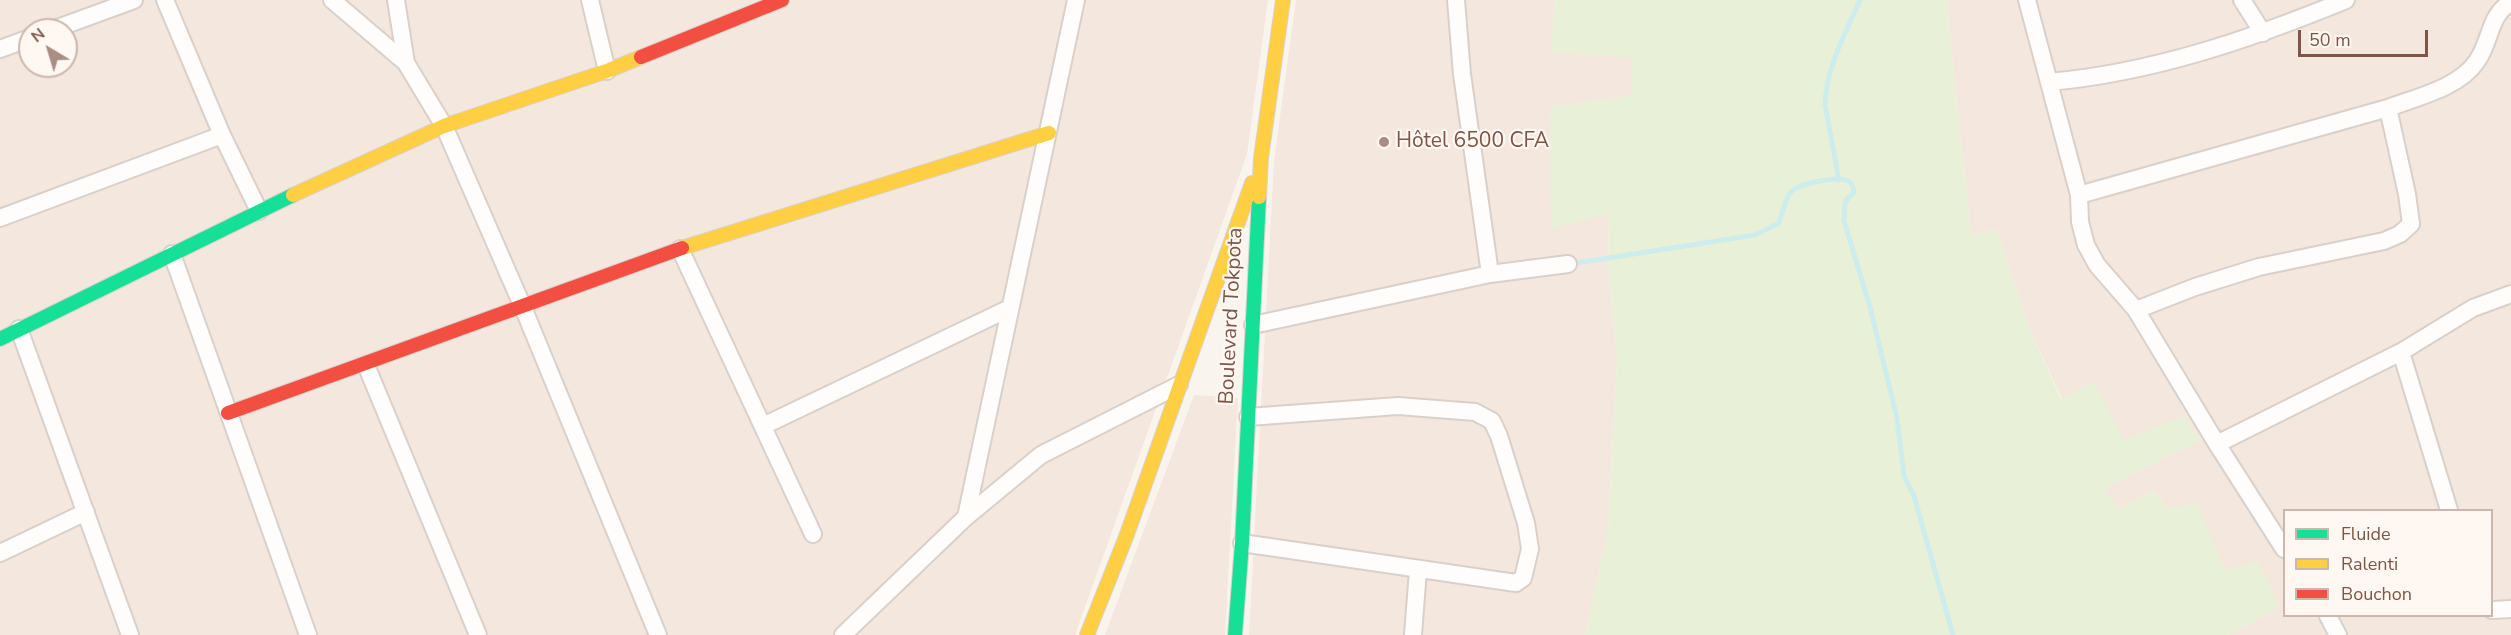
<!DOCTYPE html>
<meta charset="utf-8">
<style>
body{margin:0}
#map{position:relative;width:2511px;height:635px;overflow:hidden;background:#faf4ee;font-family:"Nunito Sans",sans-serif}
canvas{display:block}
.legend{position:absolute;left:2283px;top:509px;width:210px;height:108px;box-sizing:border-box;background:#fff8f2;border:2px solid #cbb7ae;margin:0;padding:8px 10px;list-style:none;font-size:18px;color:#7d5649}
.legend li{display:flex;align-items:center;gap:12px;height:30px}
.legend b{width:30px;border:2px solid #cbb7ae}
.north{position:absolute;left:18px;top:18px;width:60px;height:60px;box-sizing:border-box;background:#fff8f2;border:2px solid #cbb7ae;border-radius:50%;rotate:322deg;font-size:16px;font-weight:700;line-height:24px;text-align:center;color:#7d5649}
.north::after{content:'';display:block;margin:auto;width:21px;height:27px;background:#a98d83;clip-path:polygon(50% 0,100% 100%,50% 72%,0 100%)}
.scale{position:absolute;left:2298px;top:30px;width:130px;height:27px;box-sizing:border-box;border:3px solid #7d5649;border-top:0;padding-left:8px;font-size:18px;line-height:21px;white-space:nowrap;color:#7d5649;-webkit-text-stroke:4px #fff8f2;paint-order:stroke}
</style>
<div id="map">
<canvas width="2511" height="635"></canvas>
<ul class="legend">
<li><b style="height:8px;background:#16e098"></b>Fluide</li>
<li><b style="height:8px;background:#ffcf43"></b>Ralenti</li>
<li><b style="height:8px;background:#f24e42"></b>Bouchon</li>
</ul>
<div class="north">N</div>
<div class="scale">50 m</div>
</div>
<script>
const ctx = document.querySelector('canvas').getContext('2d');
ctx.lineJoin = 'round';
function fillPath(path, color) {
  ctx.fillStyle = color;
  ctx.fill(path, 'evenodd');
}
function stroke(path, color, width, dash) {
  ctx.strokeStyle = color;
  ctx.lineWidth = width;
  ctx.lineCap = dash ? 'butt' : 'round';
  ctx.setLineDash(dash || []);
  ctx.stroke(path);
}
function drawText(font, color, halo, rows, align = 'center') {
  ctx.font = font + ' "Nunito Sans",sans-serif';
  ctx.lineWidth = 4.5;
  ctx.setLineDash([]);
  ctx.textBaseline = 'middle';
  ctx.strokeStyle = halo;
  ctx.fillStyle = color;
  for (const [text, x, y, turn = 0] of rows) {
    ctx.save();
    ctx.translate(x, y);
    ctx.rotate((+turn || 0) * Math.PI / 180);
    ctx.textAlign = isNaN(turn) ? turn : align;
    if (halo) ctx.strokeText(text, 0, 0);
    ctx.fillText(text, 0, 0);
    ctx.restore();
  }
}
fillPath(new Path2D(`
 M0,0h1268l-21,154 -172,481h-1075zM30,30h36v36h-36z
 M1296,0h259l-3,51 79,6v39l-80,11 1,120 57,-14 -1,54 9,92 -9,172 -23,104h-336l25,-474z
 M1946,0h565v635h-283l51,-28 -54,-37 -58,-62 -13,-17 -35,18 -16,-20 98,-50 -18,-22 -59,24 -62,-42 -33,-71 -33,-99 -25,7zM2284,510h208v106h-208z
 M1194,395l44,3 -13,237h-120z`), '#f4e7dd');
fillPath(new Path2D(`
 M1555,0h391l25,236 25,-7 33,99 32,71 33,-17 30,58 59,-24 18,23 -97,50 15,20 35,-18 13,17 30,-4 28,66 34,-9 20,46 -51,28h-643l23,-105 9,-171 -9,-92 1,-53 -58,14 -1,-121 81,-11v-38l-80,-7z`), '#e8f1d7');
stroke(new Path2D(`
 M1839,180l-14,-75c1,-37 20,-71 35,-105
 M1570,264l185,-29 24,-12c3,-9 6,-24 12,-31 8,-9 45,-15 55,-12 6,2 7,7 8,12l-9,10 -1,19 26,86 27,111 7,58 10,20 39,139`), '#ceecec', 5);
const street = new Path2D(`
 M165,0l57,135 37,76
 M332,0l74,63
 M396,0l10,63 38,63 78,179 136,330
 M590,0l17,71
 M1456,0l6,74 28,200
 M2027,0l52,195 1,27 6,23 11,20 39,45 81,134 67,105
 M2242,0l21,33
 M52,30l82,-30
 M0,49l30,-11
 M2049,82c103,-9 202,-43 297,-82
 M2079,195l309,-87c29,-11 71,-20 89,-47 14,-20 12,-46 34,-59
 M0,218l222,-83
 M680,249l133,285
 M172,254l136,381
 M2136,310l59,-23 64,-20 125,-26 16,-7 11,-10 -4,-30 -19,-86
 M1253,325l237,-51 78,-10
 M19,329l111,306
 M2401,352l48,158
 M366,365l112,270
 M763,426l247,-118
 M2217,444l184,-92 72,-44 38,-14
 M966,517l110,-517
 M1242,543l274,40 7,-5 7,-29 -4,-26 -27,-87 -7,-15 -17,-9 -77,-6 -150,11
 M0,553l86,-41
 M2492,610l19,-1
 M2328,616l10,19
 M843,635l123,-118 75,-62 138,-70
 M1413,635l5,-65`);
const fast = new Path2D(`
 M0,339l293,-144
 M1235,635l7,-92 17,-346`);
const slow = new Path2D(`
 M293,195l151,-69 163,-55 34,-14
 M1259,197l2,-39 22,-158
 M682,248l367,-115
 M1087,635l39,-98 126,-354`);
const jam = new Path2D(`
 M641,57l141,-57
 M228,413l454,-165`);
stroke(street, '#d9d0ca', 20);
stroke(fast, '#dbd1cb', 16);
stroke(slow, '#dbd1cb', 16);
stroke(jam, '#dbd1cb', 16);
stroke(street, '#fefdfc', 16);
stroke(fast, '#16e098', 14);
stroke(slow, '#ffcf43', 14);
stroke(jam, '#f24e42', 14);
for (const [x, y, r, color] of [
 [1384,142,6,"#a98d83"]
]) {
  const dot = new Path2D();
  dot.arc(x, y, r, 0, 2 * Math.PI);
  ctx.fillStyle = color;
  ctx.fill(dot);
  stroke(dot, '#fff8f2', 2);
}
drawText('21px', '#7d5649', '#fff8f2', [
 ["Hôtel 6500 CFA",1396,142]
], 'left');
drawText('21px', '#7d5649', '#fff8f2', [
 ["Boulevard Tokpota",1232,316,-87]
]);
</script>
